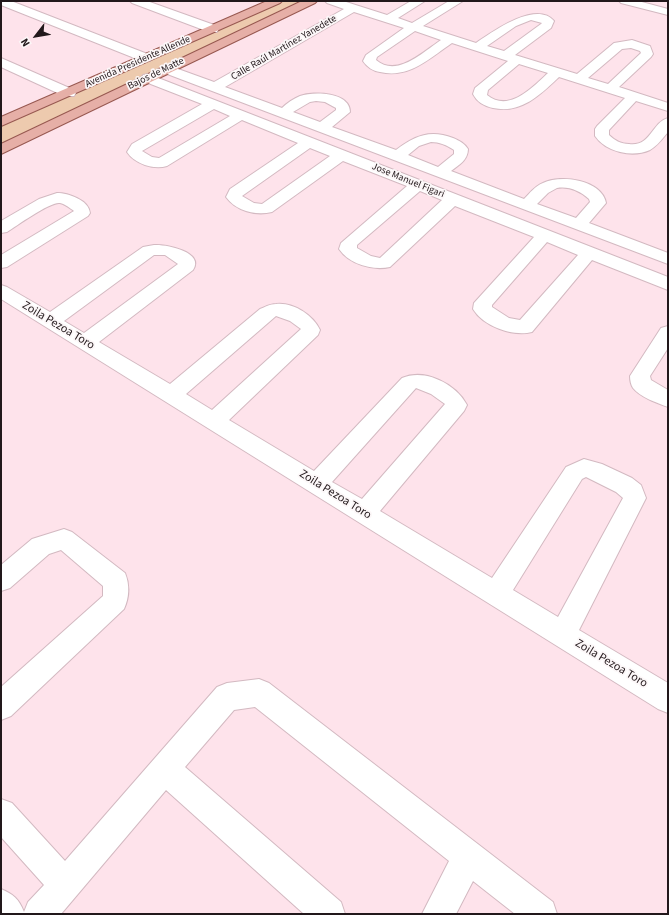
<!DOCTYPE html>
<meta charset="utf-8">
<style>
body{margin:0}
#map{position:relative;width:669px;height:915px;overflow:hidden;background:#fee3eb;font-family:"Source Sans 3",sans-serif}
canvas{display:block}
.frame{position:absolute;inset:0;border:2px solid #22181b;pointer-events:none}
.north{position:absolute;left:16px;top:16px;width:40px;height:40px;-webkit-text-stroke:3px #fcf7f8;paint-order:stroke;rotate:239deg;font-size:11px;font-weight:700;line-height:16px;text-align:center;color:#22181b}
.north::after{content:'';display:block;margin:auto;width:14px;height:18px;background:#22181b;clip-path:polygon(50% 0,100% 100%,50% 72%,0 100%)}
</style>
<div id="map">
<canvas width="669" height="915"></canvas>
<div class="frame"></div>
<div class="north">N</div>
</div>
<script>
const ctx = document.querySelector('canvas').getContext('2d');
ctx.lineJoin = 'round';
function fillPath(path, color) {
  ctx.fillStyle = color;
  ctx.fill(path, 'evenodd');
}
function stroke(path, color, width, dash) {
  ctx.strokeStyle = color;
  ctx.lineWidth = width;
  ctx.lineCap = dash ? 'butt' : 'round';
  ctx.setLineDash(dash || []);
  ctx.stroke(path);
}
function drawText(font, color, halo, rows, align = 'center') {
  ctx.font = font + ' "Source Sans 3",sans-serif';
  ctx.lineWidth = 3.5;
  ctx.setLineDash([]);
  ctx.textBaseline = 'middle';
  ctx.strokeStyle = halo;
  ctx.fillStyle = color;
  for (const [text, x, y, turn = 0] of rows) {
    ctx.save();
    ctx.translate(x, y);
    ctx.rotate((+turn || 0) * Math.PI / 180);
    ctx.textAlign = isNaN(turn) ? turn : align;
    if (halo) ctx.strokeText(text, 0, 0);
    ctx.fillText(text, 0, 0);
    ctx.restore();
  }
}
fillPath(new Path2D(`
 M283,1h22l-304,144v-19z`), '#edcaae');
const minor = new Path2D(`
 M1,1h10l139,54 2,3 -2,3h-8l-141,-56z
 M130,1h17l70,25 2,3 -2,3h-8l-77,-29z
 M325,1h18l44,14 24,-14h14l-27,17 14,5 37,-22h14l-40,25 53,17c16,-11 60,-43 78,-22l-3,7 -36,27 62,19 37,-31 18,-3 18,6 3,8 -2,3 -32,30 49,16v8l-32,-10 -27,29v5c5,5 12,9 20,9 22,3 23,-22 39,-26v14c-5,6 -11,14 -18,18 -18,8 -44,2 -55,-14v-7l2,-3 28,-28 -66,-21c-19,18 -38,37 -66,31 -9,-2 -16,-6 -20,-14l2,-6 33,-27 -56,-18c-22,15 -43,36 -72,29 -7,-1 -13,-5 -17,-11l3,-6 38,-27 -50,-16 -129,75 57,21c5,-5 11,-9 18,-12 14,-5 50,-4 50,16l-18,15 64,23c18,-14 34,-21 57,-12 7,3 11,5 15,11 0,11 -9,16 -17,22l73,28c6,-6 11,-13 19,-16 18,-9 59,-3 63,20l-17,20 79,30v11l-506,-192 -1,-3 1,-3 5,-1 47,17 130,-73 -17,-6zM531,20l11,3 -1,1 -37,27 -17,-5 29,-20zM415,31l26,9c-18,12 -44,38 -65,20l1,-3zM631,48l9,3 1,2 -33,31 -20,-6 34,-29zM519,64l29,9c-15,14 -39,40 -61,22l1,-5zM316,101l9,1 11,6v2l-16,12 -27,-10 17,-10zM431,142c8,0 16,3 23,8v4l-16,13 -30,-12 11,-9zM557,188c12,-2 23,3 32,11l1,3 -14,16 -39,-14 11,-11z
 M619,1h19l30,8v6l-47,-12z
 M1,58l73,32 2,3 -2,3h-10l-63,-29z
 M148,74l520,203v13l-76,-30 -60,72c-19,5 -49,-6 -59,-23l1,-6 60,-66 -79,-31 -65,61c-17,4 -41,-3 -51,-18l2,-6 66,-57 -64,-25 -71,51c-16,4 -36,-1 -46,-15l4,-8 68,-46 -56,-23 -75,46c-13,4 -32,-2 -40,-14l5,-8 70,-40 -59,-23 -2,-3 2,-3zM214,109l16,7 -71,42 -7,-1 -10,-6zM310,148l20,8 -68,48 -8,-1 -12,-7zM420,191l22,9 -62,58 -9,-2 -14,-8v-3zM547,242l31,13 -58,65 -11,-2 -17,-11v-2z
 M57,193c11,0 32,7 33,20l-2,3 -81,51 -6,1v-13l73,-44c-4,-3 -9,-7 -14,-8 -9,-2 -44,23 -53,29l-6,1v-12l38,-22z
 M154,245c12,-1 51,7 39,25l-94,72 71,42 90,-75c5,-2 10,-5 16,-5 17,-2 37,11 44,26l-2,5 -89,85 85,51 88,-93c23,-10 54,6 65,27l-3,6 -84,100 112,67 74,-111 18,-8 18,5 30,14 9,7 5,13 -67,132 89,53v30l-10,-4 -657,-410v-14l6,2 43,25 93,-65zM154,255h11l13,9 -94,69 -20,-12zM276,316l14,5 11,8 -89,81 -26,-16zM416,388l15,6 14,10 -83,95 -30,-17zM586,477l30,15 7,6 -65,119 -45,-27 69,-111z
 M668,326v22l-18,28 1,4 17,10v17c-11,-4 -28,-10 -35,-19 -2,-3 -3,-8 -3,-12l31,-48z
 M64,529l8,3 53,41c5,12 4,25 -1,36l-113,107 -10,4v-33l102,-91v-10l-42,-36 -12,4 -39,34 -9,3v-26l31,-26z
 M259,679l10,4 284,219 4,12h-42l-42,-33 -17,33h-34l27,-53 -194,-154 -21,3 -49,57 156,135 4,12h-41l-138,-124 -105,124h-60v-25c12,5 18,10 23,23l4,-10 16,-17 -43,-48v-38l11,4 53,58 152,-174 10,-4z`);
const major = new Path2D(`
 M267,1h15l-2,2 -279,123v-9z
 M302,1h15l-2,2 -314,151v-10z`);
stroke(minor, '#d3b9c1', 2);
stroke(major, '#975850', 2);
fillPath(minor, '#fff');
fillPath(major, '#e6afa7');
drawText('10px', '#22181b', '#fcf7f8', [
 ["Calle Raúl Martínez Yanedete",284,48,-30],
 ["Avenida Presidente Allende",138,62,-24],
 ["Bajos de Matte",156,74,-26],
 ["Jose Manuel Figari",408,181,22]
]);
drawText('12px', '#22181b', '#fcf7f8', [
 ["Zoila Pezoa Toro",58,326,31],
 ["Zoila Pezoa Toro",335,495,32],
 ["Zoila Pezoa Toro",611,664,31]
]);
</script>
